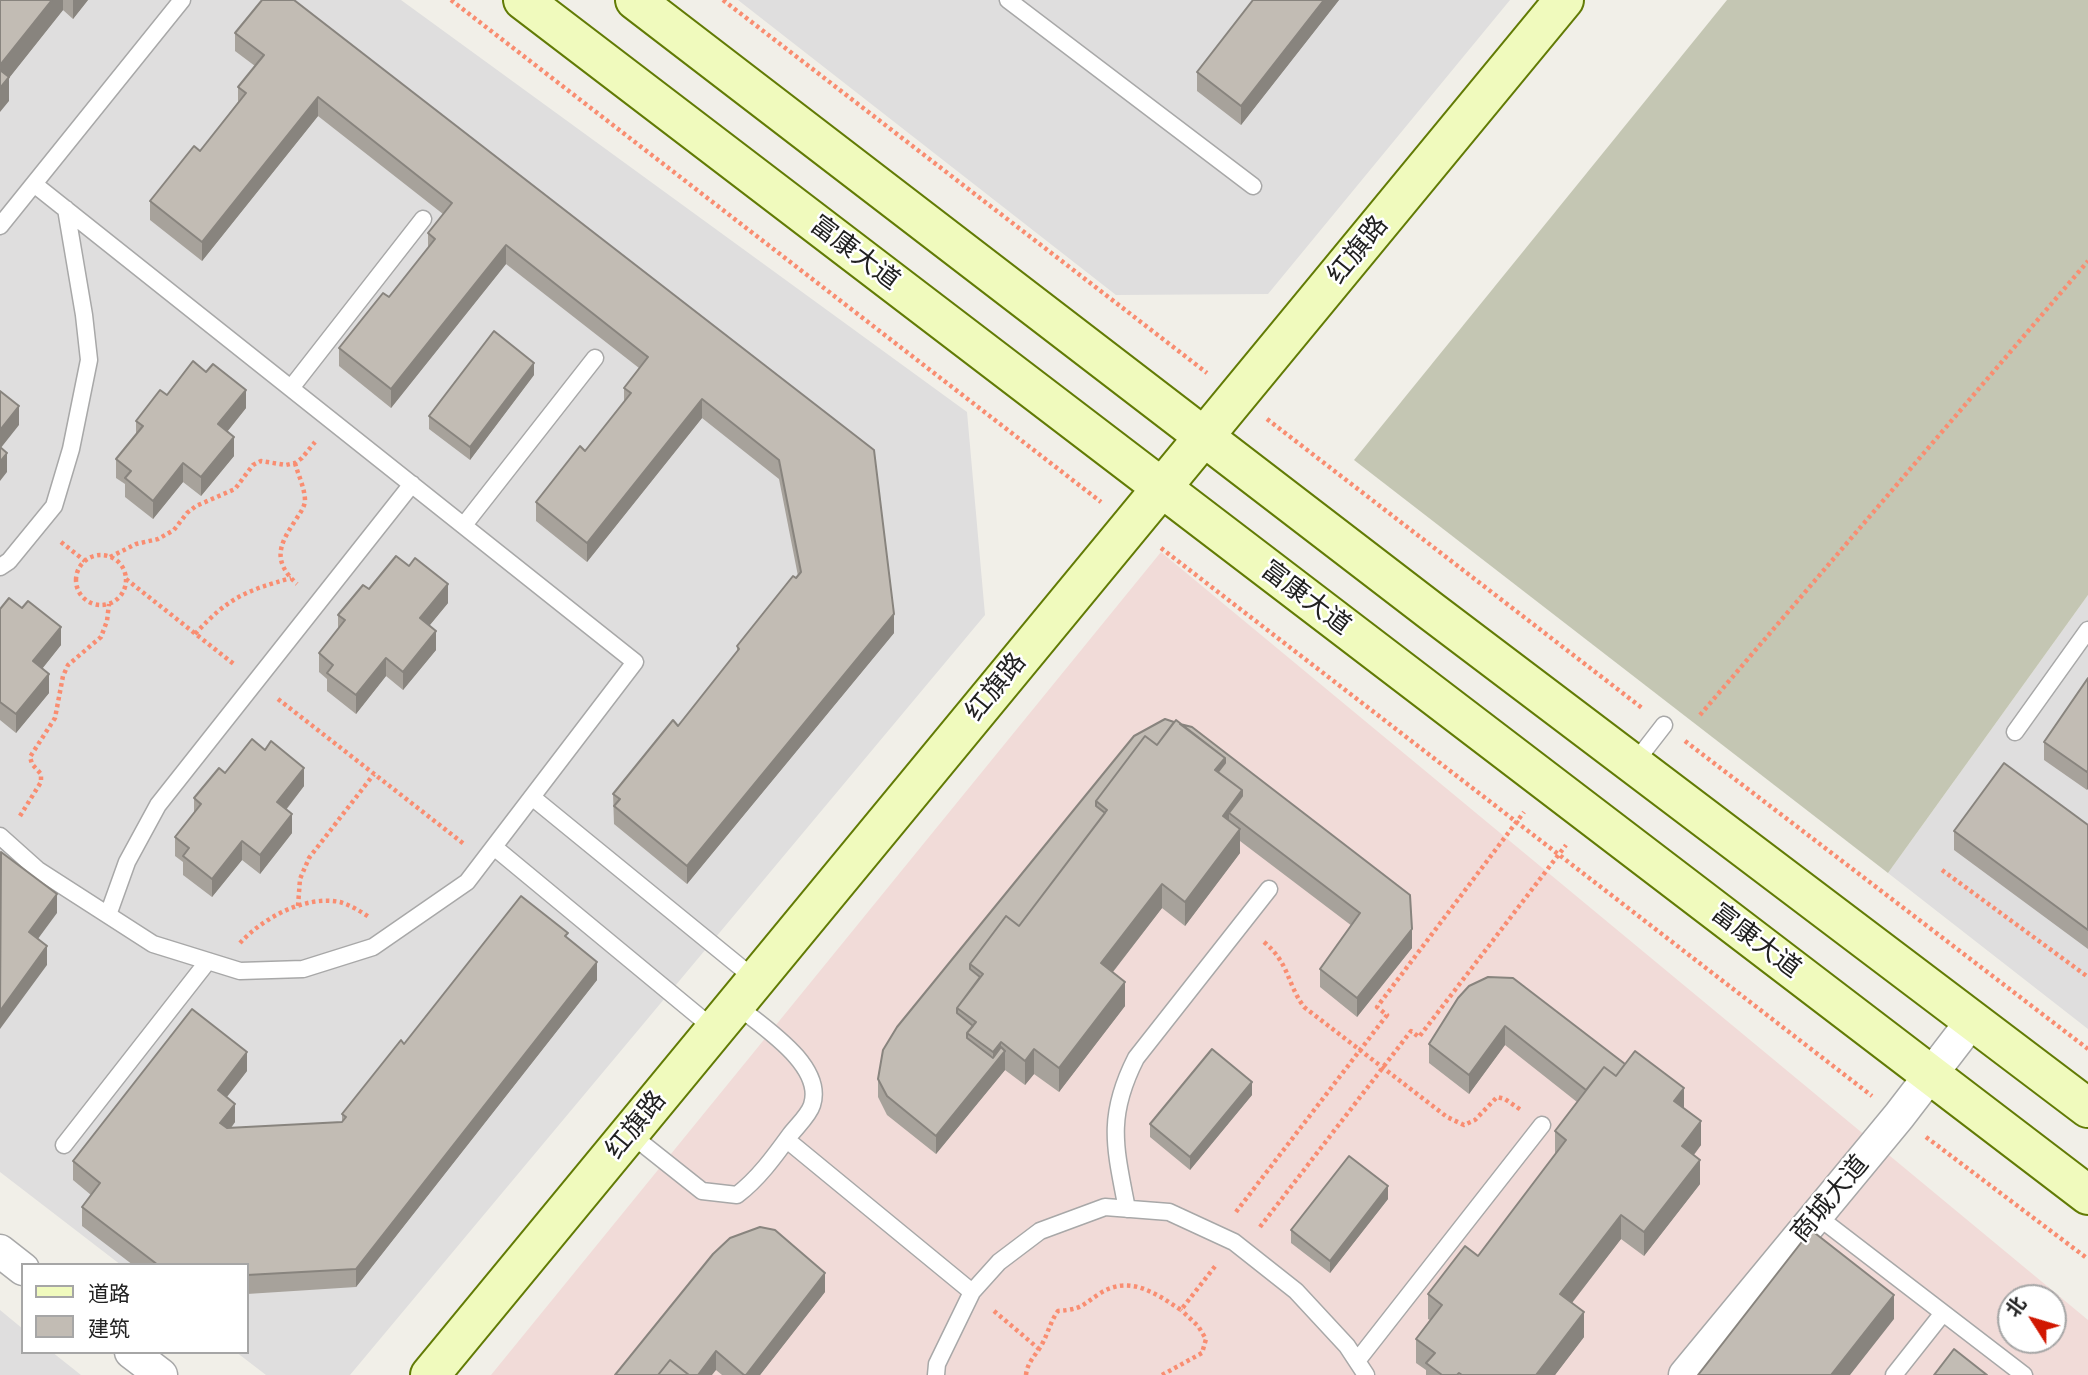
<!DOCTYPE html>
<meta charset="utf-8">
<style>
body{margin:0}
#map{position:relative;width:2088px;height:1375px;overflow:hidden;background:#f1efe8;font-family:"Alegreya Sans","Noto Sans SC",sans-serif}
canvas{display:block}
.legend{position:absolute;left:21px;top:1263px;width:228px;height:91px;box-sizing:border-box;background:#fff;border:2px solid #a6a6a6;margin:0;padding:9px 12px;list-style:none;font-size:21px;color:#212121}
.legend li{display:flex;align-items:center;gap:14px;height:35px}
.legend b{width:35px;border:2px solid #a6a6a6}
.north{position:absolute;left:1997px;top:1284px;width:70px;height:70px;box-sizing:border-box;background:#fff;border:2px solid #a6a6a6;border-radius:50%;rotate:307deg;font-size:19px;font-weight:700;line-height:28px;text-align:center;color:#212121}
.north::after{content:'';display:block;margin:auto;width:24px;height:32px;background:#d11701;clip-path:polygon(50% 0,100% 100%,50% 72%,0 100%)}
</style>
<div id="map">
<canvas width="2088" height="1375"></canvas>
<ul class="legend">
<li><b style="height:9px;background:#f0fabd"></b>道路</li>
<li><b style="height:19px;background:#c2bcb4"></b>建筑</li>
</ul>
<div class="north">北</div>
</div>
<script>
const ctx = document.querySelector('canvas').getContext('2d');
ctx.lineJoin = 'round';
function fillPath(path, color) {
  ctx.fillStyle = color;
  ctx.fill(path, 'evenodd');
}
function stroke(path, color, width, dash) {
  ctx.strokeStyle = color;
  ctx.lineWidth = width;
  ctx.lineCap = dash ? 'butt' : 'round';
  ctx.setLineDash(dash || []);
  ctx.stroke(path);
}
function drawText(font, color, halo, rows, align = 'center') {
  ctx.font = font + ' "Alegreya Sans","Noto Sans SC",sans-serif';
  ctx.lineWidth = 5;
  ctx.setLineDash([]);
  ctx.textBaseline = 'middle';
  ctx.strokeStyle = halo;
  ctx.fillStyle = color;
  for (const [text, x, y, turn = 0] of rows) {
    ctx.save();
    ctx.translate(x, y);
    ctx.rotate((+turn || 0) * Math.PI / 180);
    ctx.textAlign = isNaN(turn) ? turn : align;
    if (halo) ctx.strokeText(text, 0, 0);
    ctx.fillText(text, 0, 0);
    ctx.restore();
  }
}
fillPath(new Path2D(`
 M0,0h401l566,412 18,203 -635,760h-84l-30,-23h11v-87h-126l-121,-93z
 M738,0h772l-242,294 -152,1z
 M2088,595v434l-200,-156z
 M0,1310l23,19v23h29l29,23h-81z`), '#dfdede');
fillPath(new Path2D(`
 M1161,552l927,768v55h-1597zM2011,1298h42v42h-42z`), '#f1dbd8');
fillPath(new Path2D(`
 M1727,0h361v595l-200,278 -534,-413z`), '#c4c6b3');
const lane = new Path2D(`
 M1008,0l245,186
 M0,226l182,-226
 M291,388l132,-169
 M464,525l131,-167
 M0,567l9,-6 45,-55 17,-57 18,-89 -5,-45 -18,-106
 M2015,732l73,-102
 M1633,765l31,-40
 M532,797l223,182
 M0,836l38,34 115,74 87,27 63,-2 70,-22 94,-65 168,-220 -601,-478
 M494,847l220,182
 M108,915l19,-53 31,-57 254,-321
 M629,1133l73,58 35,4c21,-16 37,-38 53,-60 7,-9 19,-20 22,-30 13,-40 -51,-79 -77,-101
 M787,1140l185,152
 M64,1145l144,-184
 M1127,1209c-12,-62 -21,-92 9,-151l133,-169
 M1817,1216l207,159
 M1357,1361l185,-236
 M936,1375l1,-11 35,-72 27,-30 41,-31 65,-24 64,5 65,30 62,49 51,55 19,29
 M1894,1375l49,-62`);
const street = new Path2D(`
 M0,1251l23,18
 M131,1352l30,23
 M1685,1375l214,-259 73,-95`);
const secondary = new Path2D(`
 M523,0l1565,1195
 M635,0l796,611 657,497
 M430,1375l1134,-1375`);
stroke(lane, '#a8a8a8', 19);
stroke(street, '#a8a8a8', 35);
stroke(secondary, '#627b05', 42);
stroke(new Path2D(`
 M451,0l650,502
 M723,0l484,373
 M1267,419l375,289
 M295,463c3,12 10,25 10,38 -1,8 -6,13 -10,20 -16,24 -23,40 2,63
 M61,542l24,19
 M1161,548l711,548
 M76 580a25 25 0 1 1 50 0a25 25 0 1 1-50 0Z
 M110,557l26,-13 22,-5 16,-9 13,-17 9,-7 39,-17 18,-24 8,-4 25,4 9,-2 7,-5 13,-16
 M126,579l109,86
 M195,634c33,-36 50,-43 96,-56
 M278,699l186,145
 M1700,715l388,-454
 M1685,741l403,308
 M20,816l21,-34v-8l-9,-10 -2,-7 25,-39 8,-42 5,-11 33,-28 6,-16 2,-17
 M1942,870l146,107
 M298,906l2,-27 9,-21 65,-84
 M1264,942c26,22 22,40 40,65l143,110 17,8 11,-5 22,-23 8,2 16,11
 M240,943c23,-25 65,-48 100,-41 10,3 20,9 29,15
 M1926,1137l162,122
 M1236,1212l151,-197 -10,-8 147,-195
 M1260,1227l151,-196 8,6 147,-192
 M994,1311l45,38
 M1026,1375c1,-12 9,-19 15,-29 7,-12 9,-24 17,-35 24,-2 23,-5 41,-17 30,-20 56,-1 82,16l35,-45
 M1162,1375l40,-22 4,-14 -8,-13 -17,-16`), '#f98d71', 4.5, [3.5, 3.5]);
stroke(lane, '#fff', 16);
stroke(street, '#fff', 32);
stroke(secondary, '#f0fabd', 38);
fillPath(new Path2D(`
 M0,0h88l-15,19 -10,-9 -54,68v23z
 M1253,0h86l-98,125 -44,-34v-19z
 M235,33l639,417 20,183 -207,251 -73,-60 -1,-30 65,-68 59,-74v-6l61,-70 -19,-97 -77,-61 -115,144 -51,-41v-19l49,-51 39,-49v-14l15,-20 -133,-104 -115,144 -52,-42v-18l50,-51 39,-49v-15l15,-19 -125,-98 -116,145 -52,-41v-19l50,-50 38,-49v-15l17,-21 -20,-15z
 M534,375l-64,85 -41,-31v-13z
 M167,395l79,13 -19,24 7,24 -33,40 -18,-14 -30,37 -28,-22v-13l-9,-6v-19l20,-25v-13z
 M448,603l-19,23 7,24 -33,40 -17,-14 -30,38 -29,-23v-12l-8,-7v-19l19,-24v-14z
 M0,609l61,36 -19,24 7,24 -33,40 -16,-13z
 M2088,678l-1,112 -43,-30v-18z
 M1134,736l278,212 -55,69 -37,-30v-18l32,-43 -112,-85v12l-55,73 -23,-18 -49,64 12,34 -66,86 -25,-18 -9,11 -20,-15 -69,84 -49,-39 -9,-18v-18z
 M225,773l79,13 -18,24 6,23 -32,41 -18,-14 -30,37 -29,-22v-13l-8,-6v-19l19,-24v-15z
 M2088,825v124l-134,-99v-19z
 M568,938l29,42 -241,307 -109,7v-29h-114l-51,-39v-19l9,-12 -18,-15v-19l174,-90 -20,26 8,25 -4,6 111,-6v-8l62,-70z
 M1458,998l167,66 59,44 17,37 -7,10 6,29 -56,72 -23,-17 -49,64 12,34 -29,38h-129v-5l-10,-7v-24l14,-19 -2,-1v-25l50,-38 77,-101v-24l22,-29 -72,-57 -36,49 -40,-31v-19z
 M1252,1095l-62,75 -40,-33v-13z
 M1388,1199l-58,74 -39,-30v-13z
 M825,1292l-65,83h-38l-6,-5 -101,5z`), '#a7a29b');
fillPath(new Path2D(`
 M52,0h11v10l-54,68v23l-9,11v-47z
 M73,0h15l-15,19z
 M1324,0h15l-98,125v-19z
 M318,97v19l-116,145v-19z
 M506,245v19l-115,144v-19z
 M534,363v12l-64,85v-13z
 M246,390v18l-28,35v-19z
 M702,399v19l-115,144v-19z
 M19,406v19l-19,24v-19z
 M234,437v19l-33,40v-19z
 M7,453v19l-7,9v-19z
 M183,463v19l-30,37v-18z
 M448,584v19l-28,34v-19z
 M894,614v19l-207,251v-18z
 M61,627v18l-28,35v-19z
 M436,631v19l-33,40v-18z
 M386,658v18l-30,38v-19z
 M49,674v19l-33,40v-19z
 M1225,758v24l-10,-12z
 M304,768v18l-27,35v-19z
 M2088,770v19l-1,1v-18z
 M1242,790v25l-13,-2v19l-6,-16z
 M292,814v19l-32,41v-19z
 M1240,829v24l-55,73v-24z
 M242,841v19l-30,37v-18z
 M1162,884v24l-61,79v-24z
 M57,894v19l-28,38v-19z
 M1412,929v19l-55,69v-19z
 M47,946v19l-47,64v-18z
 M597,962v18l-241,307v-18z
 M1125,982v24l-66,86v-24z
 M1505,1026v19l-36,49v-19z
 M1001,1042v15l4,-6v19l-69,84v-18l57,-70v-14z
 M1034,1049v25l-9,11v-24z
 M247,1052v19l-29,37v-18z
 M1252,1082v13l-62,75v-13z
 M1684,1088v25l-10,-12z
 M235,1104v18l-15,20v-19z
 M1701,1121v24l-19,25v-24z
 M1700,1160v24l-56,72v-24z
 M1388,1186v13l-58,74v-12z
 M1621,1215v24l-61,79v-24z
 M825,1273v19l-65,83h-14z
 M1894,1295v24l-44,56h-19z
 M1584,1312v25l-29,38h-19z
 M716,1351v19l-4,5h-14z`), '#88847e');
const building = new Path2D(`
 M0,0h52l-52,65z
 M262,0h32l580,450 20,164 -207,252 -73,-60 6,-7 -7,-5 60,-74 5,6 61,-77 -2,-3 56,-70 3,2 5,-6 -22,-112 -77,-61 -115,144 -51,-41 44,-56 5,5 46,-58 -7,-5 24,-31 -142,-112 -115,144 -52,-41 44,-55 6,4 46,-58 -7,-6 24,-30 -134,-106 -116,145 -52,-41 44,-55 6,5 46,-58 -8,-6 26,-32 -29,-22z
 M1253,0h71l-83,106 -44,-34z
 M0,70l9,7 -9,11z
 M494,331l40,32 -64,84 -41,-31z
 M193,361l13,11 7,-8 33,26 -28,34 16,13 -33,40 -18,-14 -30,38 -28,-23 6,-7 -15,-12 27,-33 -7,-5 24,-31 7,5z
 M0,391l19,15 -19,24z
 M0,447l7,6 -7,9z
 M396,556l13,10 6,-8 33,26 -28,34 16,13 -33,41 -17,-14 -30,37 -29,-22 6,-8 -14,-12 26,-33 -7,-5 25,-30 6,4z
 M9,598l13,10 6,-7 33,26 -28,34 16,13 -33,40 -16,-12v-93z
 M2088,678v92l-1,2 -43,-30z
 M1165,719l9,3 -17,23 -12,-9 -49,65v5l9,7 -86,113 -13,-10 -36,48v5l10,8 -23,31v5l16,13 -6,7v5l26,20 8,-11 4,4 -69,85 -49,-40 -9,-17 5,-29 14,-23 237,-291z
 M1176,720l49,38 -10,12 27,20 -19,26 17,13 -55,73 -23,-18 -61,79 24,19 -66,86 -25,-19 -9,12 -24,-19 -8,10 -26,-19 9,-11 -19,-14 26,-34 -13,-10 36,-48 13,10 88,-116 -11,-9 49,-65 12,9z
 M1180,724l12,3 218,168 2,34 -55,69 -37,-29 40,-56 -131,-100 13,-17v-6l-24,-18 7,-9v-5z
 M252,739l13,11 6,-9 33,27 -27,34 15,12 -32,41 -18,-14 -30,38 -29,-23 6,-8 -14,-11 26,-33 -7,-6 25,-30 6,5z
 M2004,763l84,62v105l-134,-99z
 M1,852l56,42 -28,38 18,14 -47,65z
 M521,896l47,37 -3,3 32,26 -241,307 -109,6v-10h-89l-76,-58 18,-24 -27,-22 119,-152 55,43 -29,38 17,14 -15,19 7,5 115,-6 4,-5 -4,-3 59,-74 3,4z
 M1488,977l25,1 112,86 -9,12 -12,-9 -18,23 -81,-64 -36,49 -40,-31 29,-46 11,-12z
 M1212,1049l40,33 -62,75 -40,-33z
 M1635,1051l49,37 -10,13 27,20 -19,25 18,14 -56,72 -23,-17 -61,79 24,18 -48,63h-74l-3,-2 -2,2h-15l-16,-12 9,-10 -19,-14 26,-34 -14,-11 37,-48 13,10 88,-116 -11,-9 49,-64 12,9z
 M1349,1156l39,30 -58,75 -39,-31z
 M760,1227l15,3 50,43 -79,102h-2l-28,-24 -18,24h-9l-19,-15 -12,15h-43l98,-121 17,-16z
 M1811,1230l83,65 -63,80h-133z
 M1954,1349l33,26h-53z
 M670,1360l19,15h-31z`);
fillPath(building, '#c2bcb4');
stroke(building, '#88847e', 2);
drawText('26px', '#212121', '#fff', [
 ["红旗路",1358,250,-51],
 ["富康大道",855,253,37],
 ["富康大道",1306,598,37],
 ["红旗路",996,687,-51],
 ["富康大道",1756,941,37],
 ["红旗路",636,1125,-51],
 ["商城大道",1830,1199,-50]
]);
</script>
